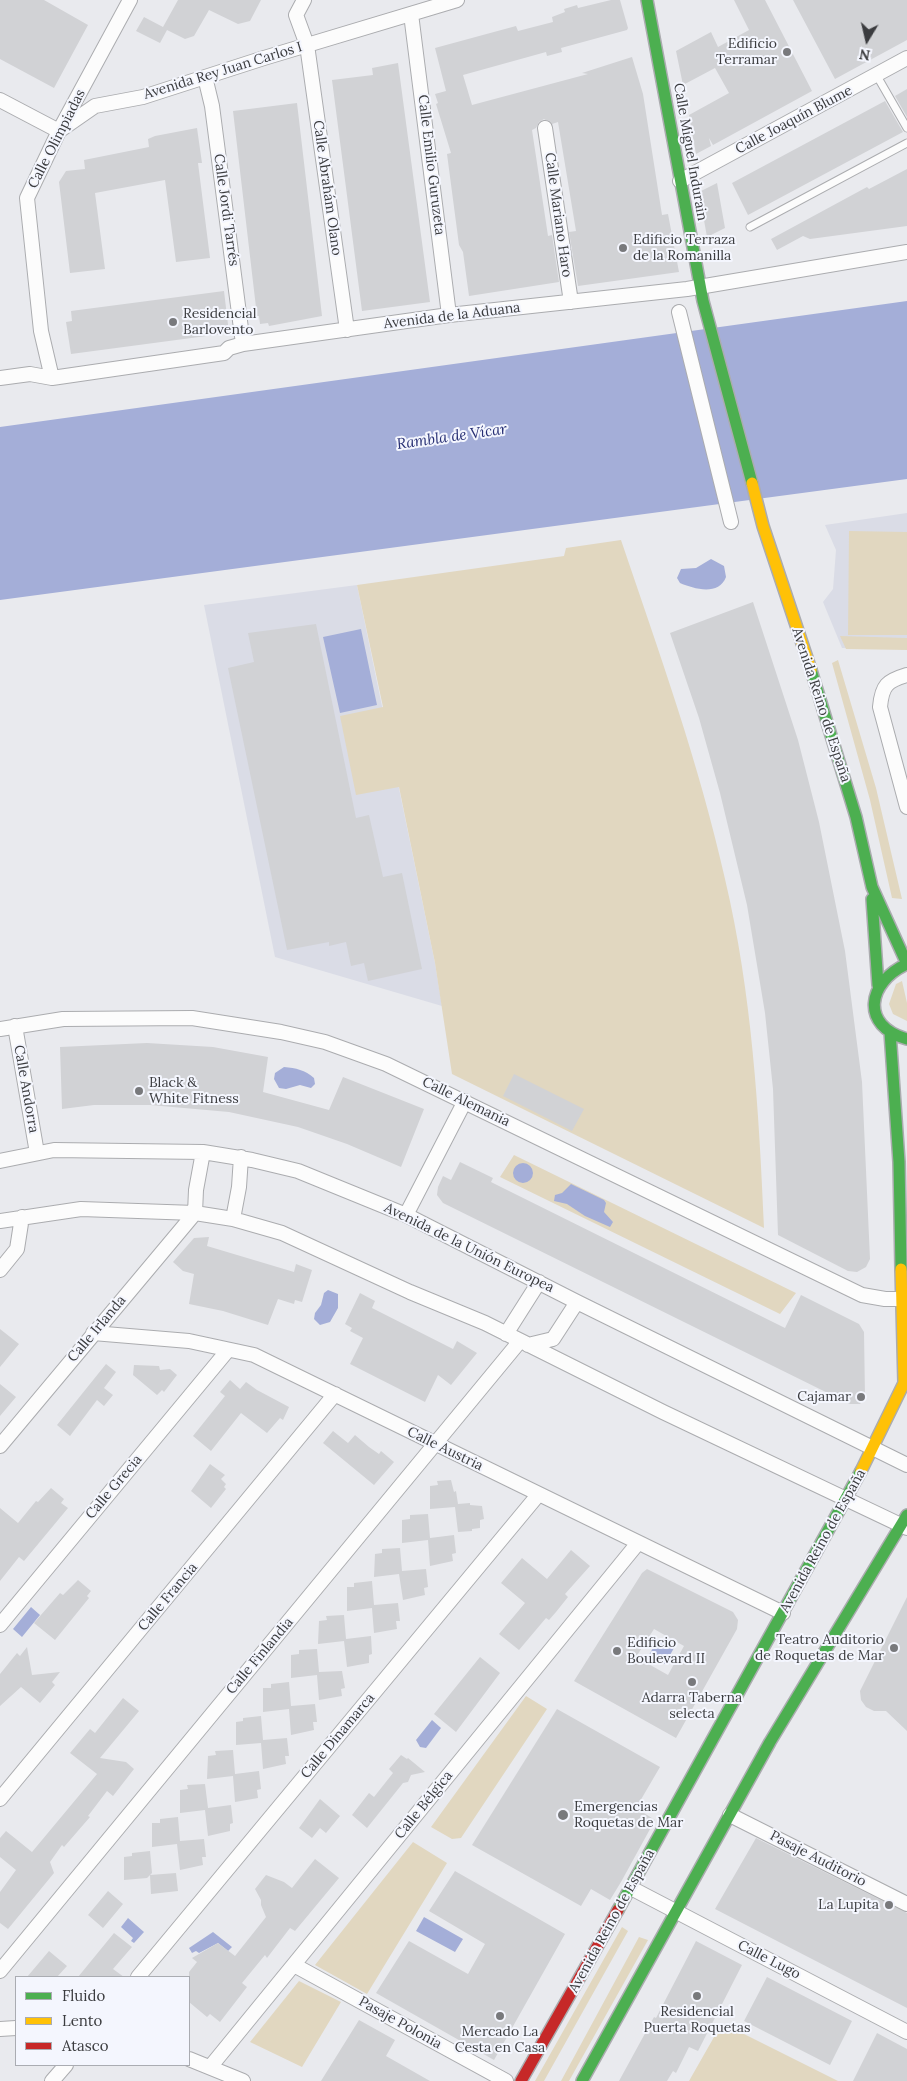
<!DOCTYPE html>
<meta charset="utf-8">
<style>
body{margin:0}
#map{position:relative;width:907px;height:2081px;overflow:hidden;background:#e9eaee;font-family:Lora,serif}
canvas{display:block}
.legend{position:absolute;left:15px;top:1976px;width:175px;height:90px;box-sizing:border-box;background:#f4f6fe;border:1px solid #aaacb2;margin:0;padding:6px 9px;list-style:none;font-size:15px;color:#3b3c3f}
.legend li{display:flex;align-items:center;gap:10px;height:25px}
.legend b{width:25px;border:1px solid #aaacb2}
.north{position:absolute;left:842px;top:15px;width:50px;height:50px;-webkit-text-stroke:4px #f4f6fe;paint-order:stroke;rotate:189deg;font-size:14px;font-weight:700;line-height:20px;text-align:center;color:#3b3c3f}
.north::after{content:'';display:block;margin:auto;width:18px;height:22px;background:#3b3c3f;clip-path:polygon(50% 0,100% 100%,50% 72%,0 100%)}
</style>
<div id="map">
<canvas width="907" height="2081"></canvas>
<ul class="legend">
<li><b style="height:6px;background:#4caf50"></b>Fluido</li>
<li><b style="height:6px;background:#ffc107"></b>Lento</li>
<li><b style="height:6px;background:#c62828"></b>Atasco</li>
</ul>
<div class="north">N</div>
</div>
<script>
const ctx = document.querySelector('canvas').getContext('2d');
ctx.lineJoin = 'round';
function fillPath(path, color) {
  ctx.fillStyle = color;
  ctx.fill(path, 'evenodd');
}
function stroke(path, color, width, dash) {
  ctx.strokeStyle = color;
  ctx.lineWidth = width;
  ctx.lineCap = dash ? 'butt' : 'round';
  ctx.setLineDash(dash || []);
  ctx.stroke(path);
}
function drawText(font, color, halo, rows, align = 'center') {
  ctx.font = font + ' Lora,serif';
  ctx.lineWidth = 4;
  ctx.setLineDash([]);
  ctx.textBaseline = 'middle';
  ctx.strokeStyle = halo;
  ctx.fillStyle = color;
  for (const [text, x, y, turn = 0] of rows) {
    ctx.save();
    ctx.translate(x, y);
    ctx.rotate((+turn || 0) * Math.PI / 180);
    ctx.textAlign = isNaN(turn) ? turn : align;
    if (halo) ctx.strokeText(text, 0, 0);
    ctx.fillText(text, 0, 0);
    ctx.restore();
  }
}
fillPath(new Path2D(`
 M907,513v136l-65,-1 -19,-46 10,-13 3,-39 -11,-25z
 M357,585l78,378 7,43 -167,-49 -71,-352z`), '#dadce6');
fillPath(new Path2D(`
 M849,531l58,1v103h-59z
 M621,540c38,112 78,223 104,339 27,114 34,232 39,349l-312,-154 -17,-111 -36,-176 -43,8 -16,-79 43,-9 -26,-122 207,-29 2,-8z
 M840,636l67,2v12l-61,-1z
 M838,660l38,128 26,111 -10,-1 -22,-98 -38,-137z
 M902,981l5,22v18l-14,-7 -4,-10 7,-20z
 M514,1155l282,138 -16,21 -280,-137z
 M526,1696l21,13 -86,129 -9,1 -21,-12z
 M413,1842l34,21 -80,131 -52,-29z
 M622,1927l6,4 -84,150h-9z
 M639,1937l9,3 -79,141h-8z
 M299,1981l42,21 -39,65 -52,-25z
 M722,2023l116,58h-149z`), '#e1d7c0');
fillPath(new Path2D(`
 M907,301v178l-907,121v-173z
 M711,559l13,7 2,11c-7,19 -32,12 -46,6l-3,-5 4,-9 15,-1z
 M361,629l16,76 -37,8 -17,-76z
 M284,1067c12,1 21,3 30,11l1,6 -4,4 -11,-3 -14,4 -7,-1 -5,-9 1,-6z
 M513 1173a10 10 0 1 1 20 0a10 10 0 1 1-20 0Z
 M571,1184l33,16 2,3 -2,9 9,10 -3,5 -25,-11 -18,-12 -13,-3 1,-6 7,-2z
 M328,1290l10,4v14l-8,14 -10,3 -6,-6 1,-6 6,-8 3,-12z
 M31,1607l9,8 -18,22 -9,-8z
 M658,1639l16,9 -9,16 -16,-9z
 M432,1720l9,8 -15,20 -6,-1 -4,-7z
 M424,1917l39,22 -8,13 -39,-21z
 M128,1918l16,14 -10,11 -3,-2 2,-3 -12,-11z
 M213,1932l19,15 -4,4 -10,-8 -19,10 -3,-2 -4,2 -3,-5z`), '#a4aed8');
fillPath(new Path2D(`
 M0,0h44l44,25 -34,63 -54,-29z
 M178,0h83l-11,21 -12,3 -29,-14 -15,26 -9,3 -18,-9 -7,13 -24,-12 8,-14 19,10z
 M611,0h9l8,28 -1,2 -66,18 1,4 -15,4 -1,-4 -83,23 9,30 116,-31 -6,-1 50,-16 11,37 19,121 6,-1 11,58 -101,14 -9,-54 7,-1 -18,-109 -6,2 -8,-5 -5,3 -3,6 -4,2 16,106 4,-1 7,47 -90,14 -6,-44 -4,-7 -12,-91 4,-1 -15,-49 2,-1 -3,-9 11,-3 -11,-43 81,-22 2,5 35,-9 -1,-5 13,-5 -1,-3 13,-4 1,3z
 M734,0h31l47,91 -99,54 -4,-7 2,8 -15,8 -7,-39 40,-22 -14,-25 -32,17 -7,-34 35,-19 7,15 31,-17z
 M793,0h114v40l-72,39z
 M398,63l32,239 -68,9 -30,-231 41,-5 -1,-7z
 M907,89v28l-12,-21z
 M885,101l18,31 -155,83 -16,-32z
 M297,103l25,213 -53,10 -1,-3 -8,1 -1,-8h-2l-24,-205z
 M197,128l5,35h-4l12,95 -34,4 -11,-82 -70,13 10,76 -35,4 -11,-91 7,-11 19,-2 -1,-9 65,-13 -1,-8 7,-3z
 M907,169v57l-97,13 -7,-3 -26,14 -6,-11 96,-52 2,2z
 M717,183l8,45 -18,9 -8,-45z
 M224,291l5,42 -158,21 -5,-32 6,-1 -1,-10z
 M753,602l45,138 21,82 26,129 17,131 8,177 -4,8 -9,5 -9,-1 -70,-36 -5,-146 -8,-76 -18,-108 -27,-112 -21,-75 -29,-85z
 M316,624l40,194 13,-3 14,62 19,-4 20,96 -54,12 -4,-18 -13,3 -5,-24 -17,4v-4l-42,8 -59,-282 26,-6 -6,-29z
 M147,1043l66,4 55,10 -5,35 66,18 14,-33 81,32 -23,58 -54,-23 -49,-17 -69,-15 -79,-7h-56l-32,4 -2,-62z
 M514,1074l70,35 -12,22 -69,-35z
 M460,1162l33,16 -2,4 14,7 280,139 16,-33 58,29 5,8 1,66 -5,6h-10l-407,-201 -6,-8 1,-8 5,-11 8,4z
 M209,1237l-2,9 87,26 2,-8 16,6 -10,32 -7,-2 -1,4 -16,-5 -10,26 -45,-14 -34,-7 5,-30 -11,-3 -10,-9 21,-24z
 M360,1293l15,8 -3,7 81,41 4,-8 20,12 -26,32 -13,-10 -13,27 -75,-38 13,-26 -13,-7 2,-3 -7,-4z
 M0,1329l19,15 -19,23z
 M106,1364l10,8 -12,16 9,7 -9,11 -7,-6 -27,36 -13,-11z
 M134,1365l25,1 1,4 10,-1 7,6 -13,17 -2,-2 -5,5 -24,-20z
 M230,1380l10,9 6,-7 11,8 32,17 -6,13 -3,-2 -13,15 -26,-20 -30,38 -18,-15 32,-40 -5,-4z
 M0,1384l16,13 -16,19z
 M333,1431l15,12 7,-8 14,12 10,7 2,-3 13,11 -20,23 -51,-42z
 M210,1464l15,11 -4,4 5,5 -2,3 2,2 -15,19 -20,-17z
 M451,1480l3,12 2,-1 2,13 12,-1v2l12,1 2,13 -4,1v8l-8,1v2l-14,1 -3,-25 -25,2v-23l8,-1 -1,-4z
 M51,1488l13,11 -3,4 7,5 -44,53 -5,-4 -19,24v-73l18,15 18,-22 2,1z
 M428,1514l2,24 24,-3 2,18 -4,1 1,7 -23,5 -2,-26 -26,3v-23l8,-1v-4z
 M400,1548l2,23 24,-2 2,18 -4,1 1,7 -22,5 -4,-26 -25,3 1,-23 7,-1v-4z
 M571,1550l19,16 -25,28 3,3 -12,15 -7,8 -3,-2 -27,32 -20,-16 26,-31 -24,-20 21,-25 25,21z
 M647,1569l86,43 5,8 -1,9 -61,109 -102,-57 68,-108zM654,1629l30,17 -16,29 -32,-18z
 M78,1580l13,11 -4,5 2,2 -34,42 -21,-17 26,-30 3,2z
 M372,1581l2,24 24,-2 2,18h-4l1,8 -23,4 -2,-25 -25,3v-24h7v-4z
 M907,1597v134l-21,-20h-12l-8,-4 -5,-7 -1,-9z
 M344,1615l2,24 25,-3 1,18 -3,1v8l-22,4 -3,-26 -26,3 1,-23 8,-1 -1,-4z
 M27,1647l5,28 28,-3 -8,10 3,3 -15,18 -19,-16 -21,19v-32l17,-21 3,3z
 M317,1649l2,23 23,-1 3,17 -4,1 1,7 -23,4 -2,-25 -26,3v-23l8,-1v-4z
 M480,1657l20,16 -44,59 -22,-18z
 M289,1682l2,24 24,-2 2,18h-4l1,8 -23,5 -2,-26 -26,3v-24h8v-4z
 M123,1698l16,13 -39,47 26,4 8,7 -21,27 -6,-5 -19,25 2,1 -26,30 -2,-2 -12,17 4,11 -46,56 -8,-6v-31l16,-22 -16,-13v-19l6,-7 26,21 65,-78 -27,-21 20,-24 5,4z
 M557,1709l103,58 -24,41 19,12 -34,62 -11,18 -19,-11 -10,17 -109,-61z
 M261,1716l2,24 24,-2 2,18h-4l1,8 -23,5 -2,-26 -25,2v-23l7,-1v-3z
 M233,1750l2,24 24,-3 2,18 -4,1 1,8 -23,4 -2,-26 -26,3 1,-23 8,-1 -1,-4z
 M401,1755l6,4 1,-1 17,14 -14,3 -3,7 -5,1 -36,45 -15,-13 17,-22 5,4 19,-24 -4,-4z
 M205,1784l3,24 23,-3 2,18 -3,1v7l-22,5 -3,-26 -25,3v-23l8,-1 -1,-4z
 M320,1799l20,17 -14,17 -6,-5 -8,10 -13,-10z
 M178,1817l2,24 24,-2 2,18h-4l1,8 -23,5 -3,-26 -25,3v-24h8v-4z
 M756,1838l151,75v95l-192,-99z
 M150,1851l2,22 -5,5 -23,2v-23l8,-1v-3z
 M315,1859l24,19 -44,53 -5,-3 -23,30 -2,-3 -23,28 5,4 -27,35 -10,-8 -3,3 -18,-15v-30l8,-10 -5,-4 26,-15 17,13 31,-39 -5,-12v-5l-6,-11 11,-14 18,7 8,6z
 M455,1871l110,63 -71,126 -118,-67 33,-52 59,33 17,-30 -56,-33z
 M176,1873l2,18 -27,3 -1,-19z
 M108,1891l15,13 -20,24 -15,-13z
 M114,1933l18,14 -19,22 11,8h-46z
 M696,1941l46,24 -44,86 -9,-4 -13,26 -3,-2 -6,10h-48l35,-64 2,1z
 M49,1951l18,15 -10,11h-30z
 M767,1977l85,44 -22,44 -86,-44z
 M359,2020l36,20 -9,16 44,25h-109z
 M877,2033l30,16v32h-54z`), '#d1d2d5');
const lane = new Path2D(`
 M877,76l30,52
 M750,227l157,-84`);
const street = new Path2D(`
 M304,0l-8,15 11,30 40,285
 M411,14l38,301
 M205,77l7,29 31,238
 M0,100l59,31 36,-25 48,-9 121,-39 193,-58
 M545,128l26,174
 M680,181l227,-123
 M679,312l52,210
 M0,378l30,-4 22,4 172,-25 5,-5 14,-4 206,-29 238,-26 220,-37
 M52,378l-11,-47 -14,-133 32,-67 71,-131
 M907,675c-20,6 -25,10 -27,32l27,100
 M15,1026l22,127
 M0,1029l63,-10 129,-1 89,14 44,10 61,22 476,231 23,4h18
 M0,1161l54,-11 149,2 49,8 46,11 108,44 171,87 330,163
 M406,1215l59,-114
 M233,1219l6,-32 2,-30
 M0,1221l81,-12 114,4 38,6 49,14 128,59 75,31 178,89 244,116
 M0,1270l17,-21 5,-32
 M93,1333l96,8 65,14 529,258
 M506,1334l33,-52
 M528,1345l25,-6 24,-37
 M0,1446l195,-233 1,-23 7,-38
 M0,1625l228,-275
 M0,1799l335,-405
 M730,1815l177,89
 M631,1888l276,144
 M294,1965l212,116
 M0,1971l520,-630
 M138,1977l400,-482
 M0,2029l16,-1
 M189,2059l54,22
 M211,2066l427,-523
 M52,2081l14,-16`);
const fast = new Path2D(`
 M647,0l56,301 49,182
 M811,670l45,147 16,70 35,77
 M872,899l6,86
 M907,964c-40,18 -47,62 0,75
 M890,1032l9,130 2,107
 M618,1910l243,-439
 M582,2081l188,-339 137,-227`);
const slow = new Path2D(`
 M752,483l11,43 48,144
 M861,1471l43,-88 -3,-114`);
const jam = new Path2D(`
 M521,2081l97,-171`);
stroke(lane, '#abacaf', 9);
stroke(street, '#abacaf', 16);
stroke(fast, '#abacaf', 14);
stroke(slow, '#abacaf', 14);
stroke(jam, '#abacaf', 14);
stroke(lane, '#fcfcfc', 7);
stroke(street, '#fcfcfc', 14);
stroke(fast, '#4caf50', 11);
stroke(slow, '#ffc107', 11);
stroke(jam, '#c62828', 11);
for (const [x, y, r, color] of [
 [787,52,5,"#78797c"],
 [623,248,5,"#78797c"],
 [173,322,5,"#78797c"],
 [139,1091,5,"#78797c"],
 [861,1397,5,"#78797c"],
 [894,1648,5,"#78797c"],
 [617,1651,5,"#78797c"],
 [692,1682,5,"#78797c"],
 [563,1815,6,"#78797c"],
 [889,1905,5,"#78797c"],
 [697,1996,5,"#78797c"],
 [500,2016,5,"#78797c"]
]) {
  const dot = new Path2D();
  dot.arc(x, y, r, 0, 2 * Math.PI);
  ctx.fillStyle = color;
  ctx.fill(dot);
  stroke(dot, '#f4f6fe', 2);
}
drawText('14px', '#3b3c3f', '#f4f6fe', [
 ["Edificio",777,44,"right"],
 ["Terramar",777,60,"right"],
 ["Edificio Terraza",633,240],
 ["de la Romanilla",633,256],
 ["Residencial",183,314],
 ["Barlovento",183,330],
 ["Black &",149,1083],
 ["White Fitness",149,1099],
 ["Cajamar",851,1397,"right"],
 ["Teatro Auditorio",884,1640,"right"],
 ["de Roquetas de Mar",884,1656,"right"],
 ["Edificio",627,1643],
 ["Boulevard II",627,1659],
 ["Adarra Taberna",692,1698,"center"],
 ["selecta",692,1714,"center"],
 ["Emergencias",574,1807],
 ["Roquetas de Mar",574,1823],
 ["La Lupita",879,1905,"right"],
 ["Residencial",697,2012,"center"],
 ["Puerta Roquetas",697,2028,"center"],
 ["Mercado La",500,2032,"center"],
 ["Cesta en Casa",500,2048,"center"]
], 'left');
drawText('14px', '#3b3c3f', '#f4f6fe', [
 ["Avenida Rey Juan Carlos I",223,71,-17],
 ["Calle Joaquín Blume",794,120,-28],
 ["Calle Olimpiadas",57,139,-63],
 ["Calle Miguel Indurain",690,152,80],
 ["Calle Emilio Guruzeta",431,165,83],
 ["Calle Abrahám Olano",327,188,82],
 ["Calle Jordi Tarrés",226,210,82],
 ["Calle Mariano Haro",558,215,82],
 ["Avenida de la Aduana",452,316,-7],
 ["Avenida Reino de España",821,705,72],
 ["Calle Andorra",26,1089,80],
 ["Calle Alemania",466,1102,26],
 ["Avenida de la Unión Europea",469,1248,26],
 ["Calle Irlanda",97,1329,-50],
 ["Calle Austria",445,1449,26],
 ["Calle Grecia",114,1487,-50],
 ["Avenida Reino de España",823,1541,-61],
 ["Calle Francia",168,1597,-50],
 ["Calle Finlandia",260,1656,-50],
 ["Calle Dinamarca",338,1736,-50],
 ["Calle Bélgica",424,1805,-51],
 ["Pasaje Auditorio",818,1859,27],
 ["Avenida Reino de España",612,1921,-61],
 ["Calle Lugo",769,1960,27],
 ["Pasaje Polonia",400,2023,29]
]);
drawText('italic 15px', '#262e73', '#f4f6fe', [
 ["Rambla de Vícar",452,437,-8]
]);
</script>
